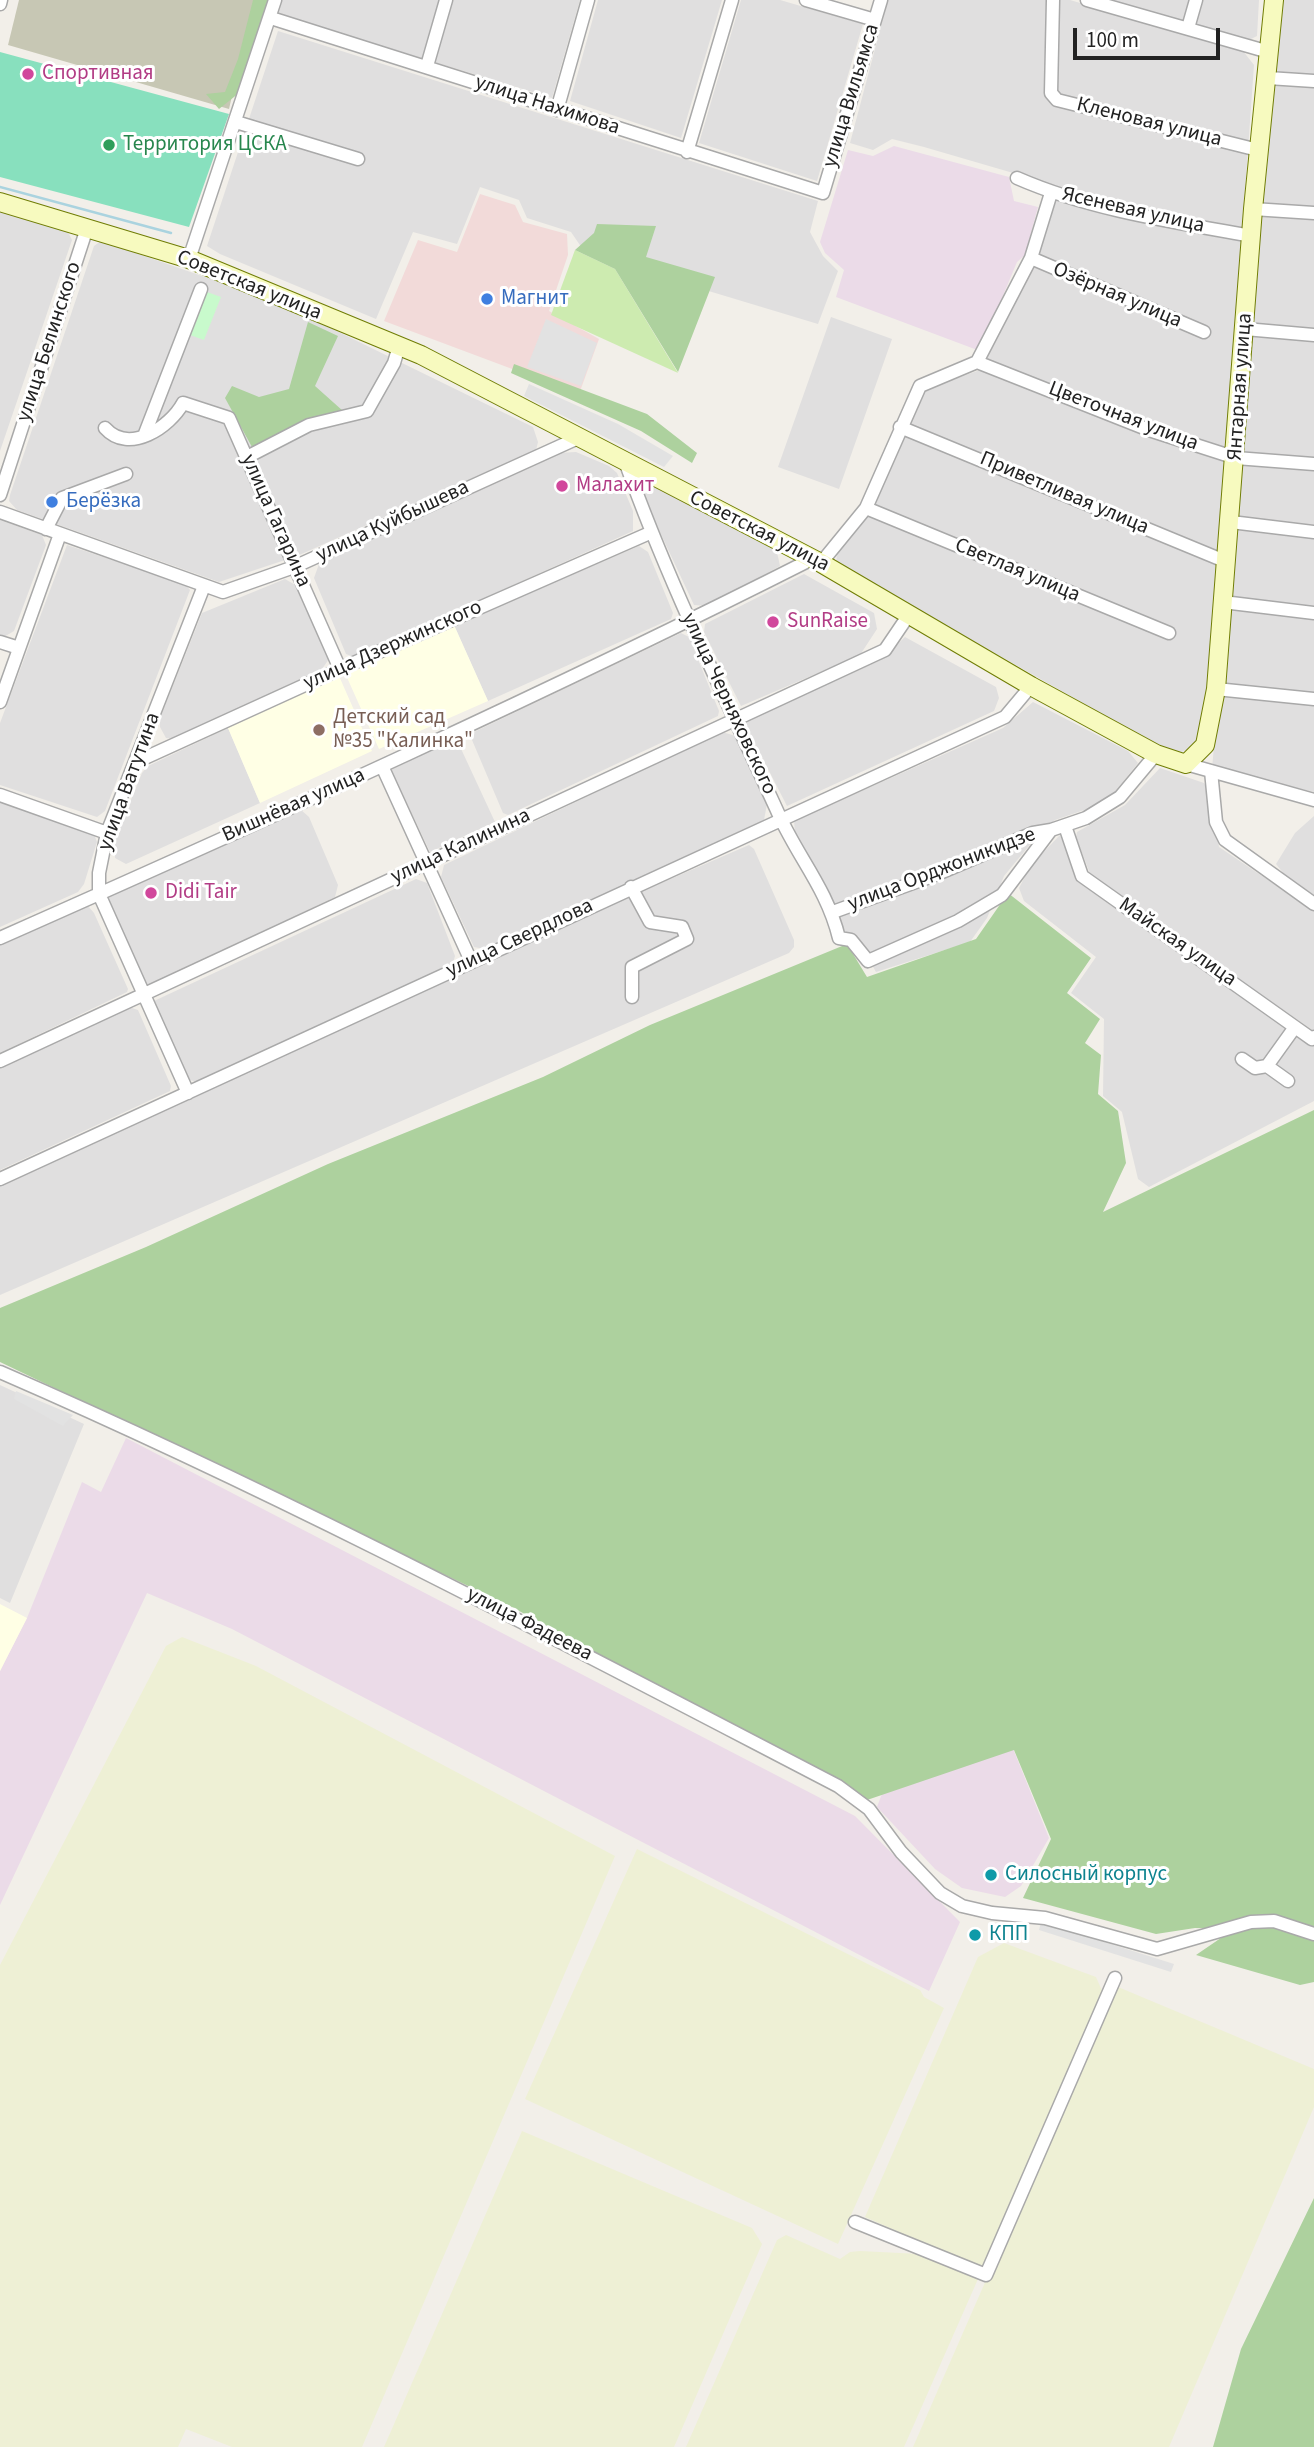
<!DOCTYPE html>
<meta charset="utf-8">
<style>
body{margin:0}
#map{position:relative;width:1314px;height:2447px;overflow:hidden;background:#f2efe9;font-family:"Source Sans 3",sans-serif}
canvas{display:block}
.scale{position:absolute;left:1073px;top:28px;width:147px;height:32px;box-sizing:border-box;border:4px solid #222;border-top:0;padding-left:9px;font-size:21px;line-height:24px;white-space:nowrap;color:#222;-webkit-text-stroke:5px #fff;paint-order:stroke}
</style>
<div id="map">
<canvas width="1314" height="2447"></canvas>
<div class="scale">100 m</div>
</div>
<script>
const ctx = document.querySelector('canvas').getContext('2d');
ctx.lineJoin = 'round';
function fillPath(path, color) {
  ctx.fillStyle = color;
  ctx.fill(path, 'evenodd');
}
function stroke(path, color, width, dash) {
  ctx.strokeStyle = color;
  ctx.lineWidth = width;
  ctx.lineCap = dash ? 'butt' : 'round';
  ctx.setLineDash(dash || []);
  ctx.stroke(path);
}
function drawText(font, color, halo, rows, align = 'center') {
  ctx.font = font + ' "Source Sans 3",sans-serif';
  ctx.lineWidth = 6;
  ctx.setLineDash([]);
  ctx.textBaseline = 'middle';
  ctx.strokeStyle = halo;
  ctx.fillStyle = color;
  for (const [text, x, y, turn = 0] of rows) {
    ctx.save();
    ctx.translate(x, y);
    ctx.rotate((+turn || 0) * Math.PI / 180);
    ctx.textAlign = isNaN(turn) ? turn : align;
    if (halo) ctx.strokeText(text, 0, 0);
    ctx.fillText(text, 0, 0);
    ctx.restore();
  }
}
fillPath(new Path2D(`
 M281,0h299l-28,98 -275,-84z
 M598,0h124l-41,138 -111,-37z
 M741,0h39l83,24 -46,157 -118,-38z
 M888,0h182l173,51 11,14 -39,552 -12,106 -7,20 -7,6 -10,4 -17,-5 -326,-185 1,-9 25,-31 11,-21 47,-111 60,-21 7,-11 38,-90 21,-72 -2,-15 -120,-35 -32,-8 -19,11 -23,-7z
 M1109,0h150l-2,36 -8,4z
 M1279,0h35v792l-102,-23z
 M278,31l540,170 -8,31 13,24 15,15 -20,53 -232,-70 -15,-22 -44,-14 -8,-18 -39,-13 -23,57 -44,-12 -37,87 -156,-65 -13,-8z
 M0,209l67,21 5,10 -72,211z
 M101,241l127,44 82,33 223,109 5,15 -2,8 -239,106 -78,26 -202,-72 -8,-9 1,-6 84,-249z
 M831,317l61,22 -53,150 -61,-22z
 M576,452l33,14 8,7 16,38v20l-279,126 -8,-3 -32,-76 5,-14 238,-111z
 M654,485l117,61 6,6 3,14 -72,40 -14,-1 -50,-107 3,-11z
 M0,520l42,15 4,10 -32,86 -10,6 -4,-1z
 M67,545l118,39 5,6 -85,221 -8,6 -97,-32v-62z
 M639,546l9,6 25,61 -2,6 -183,82 -34,-76z
 M804,574l70,39 3,16 -17,26 -119,51 -37,-74 1,-8z
 M285,579l12,7 32,73 -7,10 -148,70 -8,-1 -6,-11v-9l42,-105z
 M681,633l8,4 30,74 -1,5 -210,99 -5,-2 -31,-73 2,-8z
 M905,637l91,50 3,11 -5,13 -207,95 -41,-80v-5l135,-61z
 M1033,702l95,49 10,12 -27,34 -21,11 -35,12 -17,15 -34,41 -17,42 -17,24 -94,30 -17,-30 -21,-14 -43,-95 -1,-12 209,-93z
 M228,728l32,75 -134,61 -11,-6 -1,-17 28,-68 6,-7z
 M722,732l14,4 31,68 -3,16 -279,129 -11,-2 -33,-70 3,-12z
 M456,738l39,84 -65,30 -39,-82z
 M1160,768l44,15 7,12 8,52 95,64v120l-222,-152 -16,-42 1,-5 48,-27z
 M0,800l94,34 3,8 -13,42 -6,8 -78,35z
 M300,809l9,8 29,68 -3,12 -179,87 -10,1 -39,-88z
 M1314,816v79l-30,-21 -8,-10 19,-31z
 M1060,835l20,44 234,166v56l-165,86 -11,-8 -16,-67 -19,-16 1,-77 -33,-26 25,-36 -72,-56 -5,-13 12,-23z
 M749,845l5,4 40,91v7l-5,6 -789,342v-112l525,-241z
 M416,879l11,4 28,73 -2,7 -254,120 -9,-3 -36,-79z
 M88,906l6,7 34,76 -1,3 -127,61v-109z
 M129,1007l9,3 33,76 -1,5 -170,79v-102z
 M0,1385l84,39 -74,179 -10,-5z`), '#e0dfdf');
fillPath(new Path2D(`
 M480,194l35,11 8,17 44,12 1,21 -19,56 50,28 -20,55 -195,-73 34,-81 39,12z`), '#f2dad9');
fillPath(new Path2D(`
 M894,146l115,31 5,24 24,6 -13,48 -8,7 -37,89 -144,-54 8,-27 -19,-17 -5,-11 28,-92 25,6z
 M126,1438l729,378 105,106 -31,69 -697,-362 -85,-36 -147,312v-234l27,-53 55,-136 19,10z
 M1012,1746l37,92 -28,48 -16,11 -43,-9 -27,-19 -58,-62 6,-16z`), '#ebdbe8');
fillPath(new Path2D(`
 M454,625l34,76 -109,48 -34,-76z
 M339,676l33,75 -112,52 -32,-75z
 M0,1604l27,14 -27,53z`), '#ffffe5');
fillPath(new Path2D(`
 M19,0h235l-25,109 -221,-64z`), '#c7c7b4');
fillPath(new Path2D(`
 M182,1637l74,29 359,190 -253,591h-130l-46,-18 -8,18h-178v-482l166,-319z
 M637,1849l283,141 4,7 20,11 -106,236 -313,-145z
 M1004,1943l92,34 7,16 -119,277 -119,-53 113,-260z
 M1118,1987l196,82v38l-145,340h-256l199,-455z
 M522,2131l230,97 10,16 -88,203h-290z
 M786,2235l54,24 10,-7 10,-1 60,3 58,25 -74,168h-218l91,-207z`), '#eef0d5');
fillPath(new Path2D(`
 M575,250l40,19 63,104 -127,-58z`), '#cdebb0');
fillPath(new Path2D(`
 M253,0h15l-29,93 -20,16 -13,-15 19,-2 13,-33z
 M597,224l59,2 -10,31 69,20 -37,95 -63,-103 -40,-19 19,-17z
 M308,322l30,14 -23,50 28,25 -40,11 -51,25 -27,-49 7,-12 27,11 30,-8z
 M514,364l133,50 50,39 -5,10 -51,-32 -130,-58z
 M1008,893l83,65 -24,35 33,26 -15,24 16,12 -3,39 20,17 8,52 -23,49 211,-102v872l-14,3 -104,-30 38,-26 -39,-1 -39,6 -133,-36 28,-59 -37,-89 -147,50 -357,-194 -510,-244v-54l146,-61 182,-83 215,-87 107,-52 197,-81 20,33 109,-38z
 M1314,2198v249h-101l28,-98z`), '#add19e');
fillPath(new Path2D(`
 M207,292l14,5 -17,43 -14,-5z`), '#c8facc');
fillPath(new Path2D(`
 M0,52l229,62 -40,113 -189,-50z`), '#88e0be');
fillPath(new Path2D(`
 M546,319l51,24 -16,43 -54,-19z
 M529,384l89,40 55,32 -9,11 -140,-71z
 M16,1391l57,24 -10,11 -49,-27z
 M1041,1922l133,42 -3,8 -132,-42z`), '#e2e2e2');
stroke(new Path2D(`
 M0,187l171,46`), '#aad3df', 2.5);
const street = new Path2D(`
 M806,0l69,20
 M1053,0l-2,93 6,7 201,50
 M1087,0l182,52
 M0,4l1,-4
 M271,18l552,175 58,-193
 M1188,28l8,-28
 M427,66l19,-66
 M1268,78l46,3
 M557,110l31,-110
 M236,122l122,37
 M687,152l45,-152
 M1017,178c73,32 156,44 235,58
 M1253,209l61,4
 M1031,258l173,74
 M189,259l86,-259
 M1245,329l69,6
 M977,362l172,68 87,28 78,6
 M900,427l327,135
 M105,428c24,27 65,-1 78,-25l46,15 111,251
 M144,436l57,-147
 M247,457l62,-32 58,-14 27,-48 5,-17
 M626,464c43,120 100,235 153,351 20,44 48,74 60,123l12,2 17,21 90,-40 44,-26 49,-65 35,-12 34,-21 36,-43
 M0,495l87,-267
 M866,508l303,125
 M0,512l223,80 71,-25 284,-129
 M1231,522l83,10
 M46,529l16,-31 64,-24
 M821,563l45,-55 54,-122 57,-24 54,-104 20,-65
 M1223,602l91,11
 M0,642l19,6
 M1216,689l98,10
 M0,702l60,-168
 M136,762l204,-93 312,-137
 M1186,764l128,36
 M382,766l89,195
 M1211,771l5,51 9,18 89,64
 M0,795l107,38
 M1065,826l17,50 213,151 17,12 2,-2
 M631,887l19,35 32,5 5,12 -55,28v30
 M833,912l102,-37 98,-42 18,-3
 M0,938c273,-121 545,-244 812,-379
 M1242,1059l13,9 12,-2
 M0,1061l885,-411 23,-34
 M1288,1081l-21,-15 28,-39
 M188,1093l-89,-199v-21l8,-40 97,-247
 M0,1179l1005,-462 26,-31
 M0,1372c286,124 561,270 838,414l31,23 32,43 39,41 22,13 30,7 53,5 112,31 94,-27 23,-1 40,13
 M855,2222l131,53 129,-297`);
const secondary = new Path2D(`
 M0,202l189,57 232,96 400,208 210,123 125,68 30,10 19,-19 11,-56 37,-480 21,-209`);
stroke(street, '#a9a9a9', 15);
stroke(secondary, '#707d05', 20);
stroke(street, '#fff', 12);
stroke(secondary, '#f7fabf', 18);
for (const [x, y, r, color] of [
 [28,74,7,"#d1479c"],
 [109,145,7,"#2e9e5b"],
 [487,299,7,"#3f7fe0"],
 [562,486,7,"#d1479c"],
 [52,502,7,"#3f7fe0"],
 [773,622,7,"#d1479c"],
 [319,730,7,"#8d6e63"],
 [151,893,7,"#d1479c"],
 [991,1875,7,"#0f9aa8"],
 [975,1935,7,"#0f9aa8"]
]) {
  const dot = new Path2D();
  dot.arc(x, y, r, 0, 2 * Math.PI);
  ctx.fillStyle = color;
  ctx.fill(dot);
  stroke(dot, '#fff', 2.5);
}
drawText('21px', '#b23c85', '#fff', [
 ["Спортивная",42,74],
 ["Малахит",576,486],
 ["SunRaise",787,622],
 ["Didi Tair",165,893]
], 'left');
drawText('21px', '#222', '#fff', [
 ["улица Вильямса",852,96,-73],
 ["улица Нахимова",547,106,18],
 ["Кленовая улица",1149,123,14],
 ["Ясеневая улица",1133,211,13],
 ["Советская улица",249,286,22],
 ["Озёрная улица",1117,296,23],
 ["улица Белинского",50,342,-72],
 ["Янтарная улица",1241,387,-86],
 ["Цветочная улица",1123,417,21],
 ["Приветливая улица",1064,494,23],
 ["улица Гагарина",275,521,66],
 ["улица Куйбышева",393,522,-25],
 ["Советская улица",759,532,27],
 ["Светлая улица",1017,571,23],
 ["улица Дзержинского",393,646,-24],
 ["улица Черняховского",728,704,65],
 ["улица Ватутина",130,782,-70],
 ["Вишнёвая улица",294,806,-24],
 ["улица Калинина",461,847,-25],
 ["улица Орджоникидзе",942,870,-21],
 ["улица Свердлова",520,939,-25],
 ["Майская улица",1177,943,35],
 ["улица Фадеева",529,1625,27]
]);
drawText('21px', '#27864d', '#fff', [
 ["Территория ЦСКА",123,145]
], 'left');
drawText('21px', '#366cbe', '#fff', [
 ["Магнит",501,299],
 ["Берёзка",66,502]
], 'left');
drawText('21px', '#785e54', '#fff', [
 ["Детский сад",333,718],
 ["№35 \"Калинка\"",333,742]
], 'left');
drawText('21px', '#0d838f', '#fff', [
 ["Силосный корпус",1005,1875],
 ["КПП",989,1935]
], 'left');
</script>
